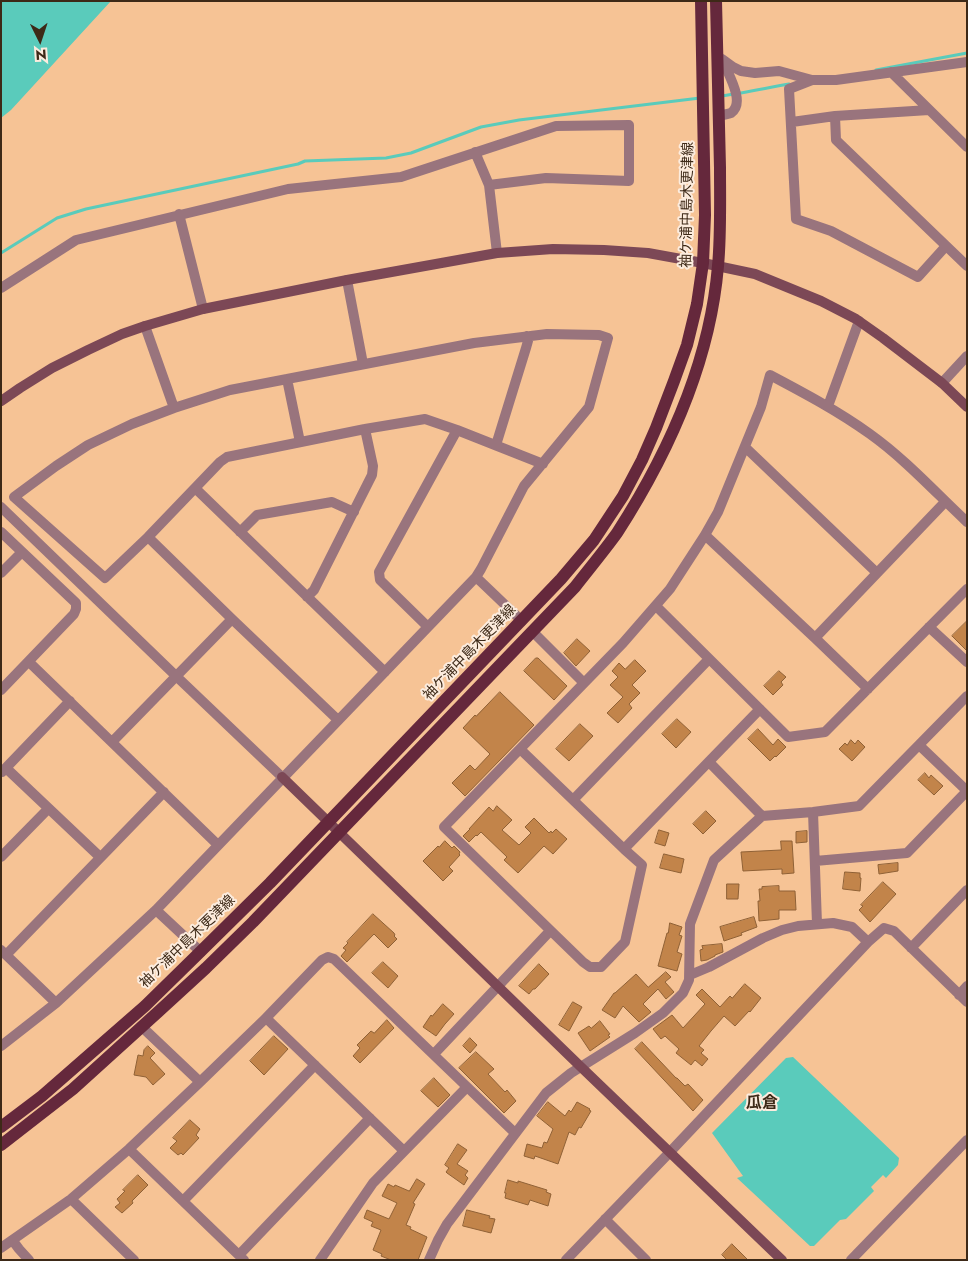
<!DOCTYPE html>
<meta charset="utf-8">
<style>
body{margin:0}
#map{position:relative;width:968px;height:1261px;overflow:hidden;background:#f6c395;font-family:Jost,sans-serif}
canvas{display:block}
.frame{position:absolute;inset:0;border:2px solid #3d2917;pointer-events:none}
.north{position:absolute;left:15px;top:15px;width:50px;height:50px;-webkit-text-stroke:4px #fcecde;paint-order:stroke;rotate:176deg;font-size:14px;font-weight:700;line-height:20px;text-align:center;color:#3d2917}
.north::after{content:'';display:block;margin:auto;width:18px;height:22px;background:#3d2917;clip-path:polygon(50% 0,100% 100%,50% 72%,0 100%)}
</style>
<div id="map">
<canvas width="968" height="1261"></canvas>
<div class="frame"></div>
<div class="north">N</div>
</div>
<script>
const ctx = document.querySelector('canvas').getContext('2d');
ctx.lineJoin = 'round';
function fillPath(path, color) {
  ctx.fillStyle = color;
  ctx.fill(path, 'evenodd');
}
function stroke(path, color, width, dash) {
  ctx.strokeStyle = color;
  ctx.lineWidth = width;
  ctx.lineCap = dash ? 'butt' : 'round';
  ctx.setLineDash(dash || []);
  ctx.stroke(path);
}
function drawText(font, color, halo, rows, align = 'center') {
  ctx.font = font + ' Jost,"Noto Sans JP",sans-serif';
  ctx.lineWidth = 4;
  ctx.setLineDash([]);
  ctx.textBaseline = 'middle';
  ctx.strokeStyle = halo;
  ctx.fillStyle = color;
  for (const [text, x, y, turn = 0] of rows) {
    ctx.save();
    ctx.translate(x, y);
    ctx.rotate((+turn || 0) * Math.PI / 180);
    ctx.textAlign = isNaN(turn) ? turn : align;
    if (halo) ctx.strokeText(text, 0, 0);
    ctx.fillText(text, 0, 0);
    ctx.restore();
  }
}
fillPath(new Path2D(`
 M1,1h110l-100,109 -10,8z
 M793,1057l106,101 -1,7 -12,13 -3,-3 -12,12 3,4 -28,28 -6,1 -26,26h-4l-73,-68 6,-2 -31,-43 74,-75z`), '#5acbbb');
stroke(new Path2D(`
 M876,70l91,-17
 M721,96c23,-3 45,-8 68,-12
 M1,253l56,-35 29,-9 212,-45 7,-3 81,-3 25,-5 70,-26 38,-7 181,-22`), '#5acbbb', 3);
const building = new Path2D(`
 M967,621v30l-15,-15z
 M577,639l13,12 -14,15 -12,-13z
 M536,658h2l29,28 -13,14 -30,-29z
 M635,660l11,11 -14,14 8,8 -11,11 3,4 -14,15 -11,-10 16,-16 -13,-12 8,-8 -6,-6 7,-8 6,6z
 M779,671l7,6 -5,5 2,3 -10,10 -9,-9z
 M500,692l34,33 -69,71 -13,-13 18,-18 5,5 15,-16 -27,-26 12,-13 1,1z
 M677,719l14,13 -15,16 -14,-14z
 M580,724l13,12 -24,25 -13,-12z
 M758,729l15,16 5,-6 8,8 -10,10 -1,-1 -5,5 -22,-22z
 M851,740l4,4 3,-4 7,7 -13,14 -13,-12 6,-6 2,2z
 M925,773l4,5 2,-3 12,11 -9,9 -16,-15z
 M497,806l15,14 -10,10 17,15 12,-12 -6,-6 9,-9 15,15 2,-2 1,2 4,-4 11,10 -14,15 -9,-8 -26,27 -14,-13 3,-3 -26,-25 -4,4 -1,-1 -7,7 -6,-6 7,-7h-1l20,-22 4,4z
 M706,811l10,10 -13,13 -10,-10z
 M659,830l10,3 -4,13 -10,-3z
 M807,831v11l-11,1v-11z
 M445,841l7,7 2,-2 6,6 -1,2 1,1 -11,12 4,4 -10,10 -20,-20 15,-15 1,1z
 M781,841h11l2,32 -12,1v-5l-39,2 -2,-19 40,-2z
 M664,854l20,5 -3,14 -21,-5z
 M898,863v8l-19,3 -1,-9z
 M845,872l15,1v5h1l-1,13 -17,-2z
 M883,882l13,12 -26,28 -11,-12 4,-4 -2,-1z
 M727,884h12l-1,15h-11z
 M779,886v5h16l1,19h-17v9l-20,2 -1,-20h2l-1,-12h3v-2z
 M373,914l21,19 1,2 -1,1 3,3 -9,9 -14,-14 -27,28 -6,-6 5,-6 -3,-2 5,-5 -1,-1z
 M754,917l3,10 -16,6 1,2 -18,6 -4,-14z
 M670,923l12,4 -3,8 3,1 -5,16 5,2 -5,17 -19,-5 9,-33h1z
 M722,944l1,8 -8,3v1l-8,4 -6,1 -1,-11 3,-1 -1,-3z
 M383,962l15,14 -10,12 -16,-15z
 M539,964l10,10 -14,15h-2l-4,5 -10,-8z
 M666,972l5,5 -6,5 9,10 -8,7 -8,-10 -15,15 8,8 -12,10 -16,-16 -8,12 -13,-8 12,-17h1l21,-19 12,13z
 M745,984l16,14 -11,14 -1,-1 -14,15 -11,-10 -13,15 -12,15 5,4 -3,3 7,6 -6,7 -7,-6 -4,5 -15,-12 3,-4 -14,-13 -4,3 -8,-10 19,-14 11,13 22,-24 -9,-9 6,-6 18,18 10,-11 2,2z
 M573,1002l9,5 -13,24 -10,-6z
 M443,1004l11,10 -9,10 -9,12 -13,-9 8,-12 1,1z
 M387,1020l7,8 -34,35 -7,-7 7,-8 -3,-3 14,-14 3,2z
 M600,1021l10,13 -2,1 2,2 -20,14 -12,-18 11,-7 2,2z
 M274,1036l14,13 -24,26 -14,-14z
 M470,1038l7,7 -7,8 -7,-7z
 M642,1042l34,36h1l8,8 3,-2 15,16 -10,11 -58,-62z
 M148,1046l7,7 -5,5 15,16 -12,11 -7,-8 -12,-2 4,-20 5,1 1,-6z
 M476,1052l18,17 -6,5 17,18 2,-2 9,11 -12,12 -45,-45z
 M434,1078l16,17 -12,12 -17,-16z
 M548,1102l17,14 4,-6 2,2 6,-10 13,7 -1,1 2,1 -10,17 -2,-1 -4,8 -6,-3 -11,32 -23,-8 -1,3 -10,-3 3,-12 15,4 2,-6 3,1 6,-14 -16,-13z
 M190,1120l10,9 -4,6 3,3 -16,17 -2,-2 -3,2 -8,-7 7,-7 -4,-3z
 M458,1144l9,6 -10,14 11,7 -3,4 3,3 -4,7 -17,-12 -1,-1 3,-4 -4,-3z
 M138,1175l10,10 -16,16 1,2 -11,10 -7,-6 5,-4 -3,-4 8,-8 -2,-1z
 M417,1179l8,5 -12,19 2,1 -9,21 5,2 -1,2 17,8 -9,23h-27l-10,-4 1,-2 -9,-4 8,-20 -10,-4 2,-4 -9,-4 3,-8 22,9 8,-16 -15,-7 6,-12 6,3 1,-2 14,6z
 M508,1180l10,3v-2l29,9 -1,2 5,2 -3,12 -18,-6 -2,5 -23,-7 1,-5h-1z
 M467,1210l23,6 -1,2 6,1 -4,14 -28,-7z
 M732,1244l16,16h-21l-5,-5z`);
fillPath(building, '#c2844a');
stroke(building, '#8f6136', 1);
stroke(new Path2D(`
 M722,59l11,8 8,4 14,2 24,-2 33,9h24l131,-18
 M891,72l76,75
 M812,80l-23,9 7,130 35,12 87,46 28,-31
 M719,116c3,-1 9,-2 12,-3 15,-10 -3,-39 -8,-52
 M835,116l1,24 131,126
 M792,122l43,-6 94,-6
 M475,152l14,33 8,68
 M179,214l24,95
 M347,280l16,84
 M1,288l75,-48 212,-51 113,-12 155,-51 73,-1v56l-83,-3 -57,7
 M145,326l29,82
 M287,379l13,63
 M942,383l25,-27
 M828,406l31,-85
 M496,445l30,-97 2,-7 -1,-5
 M745,447l132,126
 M195,488l190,184
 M1,507l175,169 106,101
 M1,532l75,71v6l-2,5 -73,76
 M240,532l17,-17 75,-13 22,10
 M705,535l110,103 53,51
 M148,537l84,82 106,101
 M1,573l21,-21
 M476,577l46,44
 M307,597l7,-7 58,-115 1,-9 -8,-37
 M656,606l132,131 37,-5 142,-143
 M428,627l-48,-47 -1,-8 78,-142
 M929,627l38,35
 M533,632l51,51
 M815,638l130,-136
 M29,662l189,183
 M112,742l120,-123
 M919,745l48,46
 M520,749l104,100 18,16 -17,77 -24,25h-11l-7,-5 -139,-135 179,-184 47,-54 35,-54 13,-23 43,-105 9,-32c34,18 68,36 100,59 35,25 65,58 97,88
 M709,762l53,54
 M6,768l94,89
 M2,772l68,-71
 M573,800l136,-141
 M813,812l4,112
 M624,849l136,-140
 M1,857l47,-48
 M815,861l92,-8 60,-62
 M156,910l45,42
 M911,948l56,-58
 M1,950l55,53
 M6,955l158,-163
 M690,975l19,-8 54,-29 19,-8 16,-4 35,-3 19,4 16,15 16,-14 10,3 73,71
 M959,995l8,-9
 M266,1018l138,133
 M142,1027l58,55
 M1,1046l55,-43 100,-93 320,-333 5,-8 43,-83 65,-79 19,-69 -9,-3 -52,-1 -73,9 -244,47 -56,18 -42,16 -44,21 -32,21 -42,31 91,81 43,-41 72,-75 7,-5 138,-28 60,-10 32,11 86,34
 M434,1054l116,-123
 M129,1149l115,111
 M71,1199l63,61
 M183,1201l132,-136
 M605,1219l41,41
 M13,1241l6,8 10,11
 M1,1248l70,-49 58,-50 71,-67 66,-64 56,-58 6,-3 6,2 181,174
 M239,1255l131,-137
 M320,1260l53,-77 94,-96
 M429,1260l9,-20 9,-16 99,-131 25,-20 64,-40 28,-20 20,-20 6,-13 1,-56 24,-64 48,-44 51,-4 46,-6 108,-110
 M566,1260l104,-108 198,-210
 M851,1260l116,-120`), '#99747d', 10);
stroke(new Path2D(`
 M1,401l19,-13 32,-20 36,-18 34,-16 23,-8 58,-17 144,-29 150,-27 56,-4 51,1 44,3 55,10 52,11 66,27 35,18 27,19 59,45 25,24
 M282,777l299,290 201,193`), '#7c4856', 10);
stroke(new Path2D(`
 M1,1127l41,-31 103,-90 51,-50 74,-73 291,-304 33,-39 29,-44 19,-36 14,-32 18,-47 13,-36 10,-41 6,-41 2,-48 -4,-214
 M1,1145l72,-56 85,-77 48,-44 47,-46 322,-335c14,-18 29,-36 42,-54 51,-79 93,-172 101,-267 3,-32 2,-66 2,-98 -1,-56 -3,-111 -4,-167`), '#65283c', 12);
drawText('14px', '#3d2917', '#fcecde', [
 ["袖ケ浦中島木更津線",688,205,-89],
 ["袖ケ浦中島木更津線",470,653,-46],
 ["袖ケ浦中島木更津線",188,942,-44]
]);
drawText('bold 16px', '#3d2917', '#fcecde', [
 ["瓜倉",762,1104]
]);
</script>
